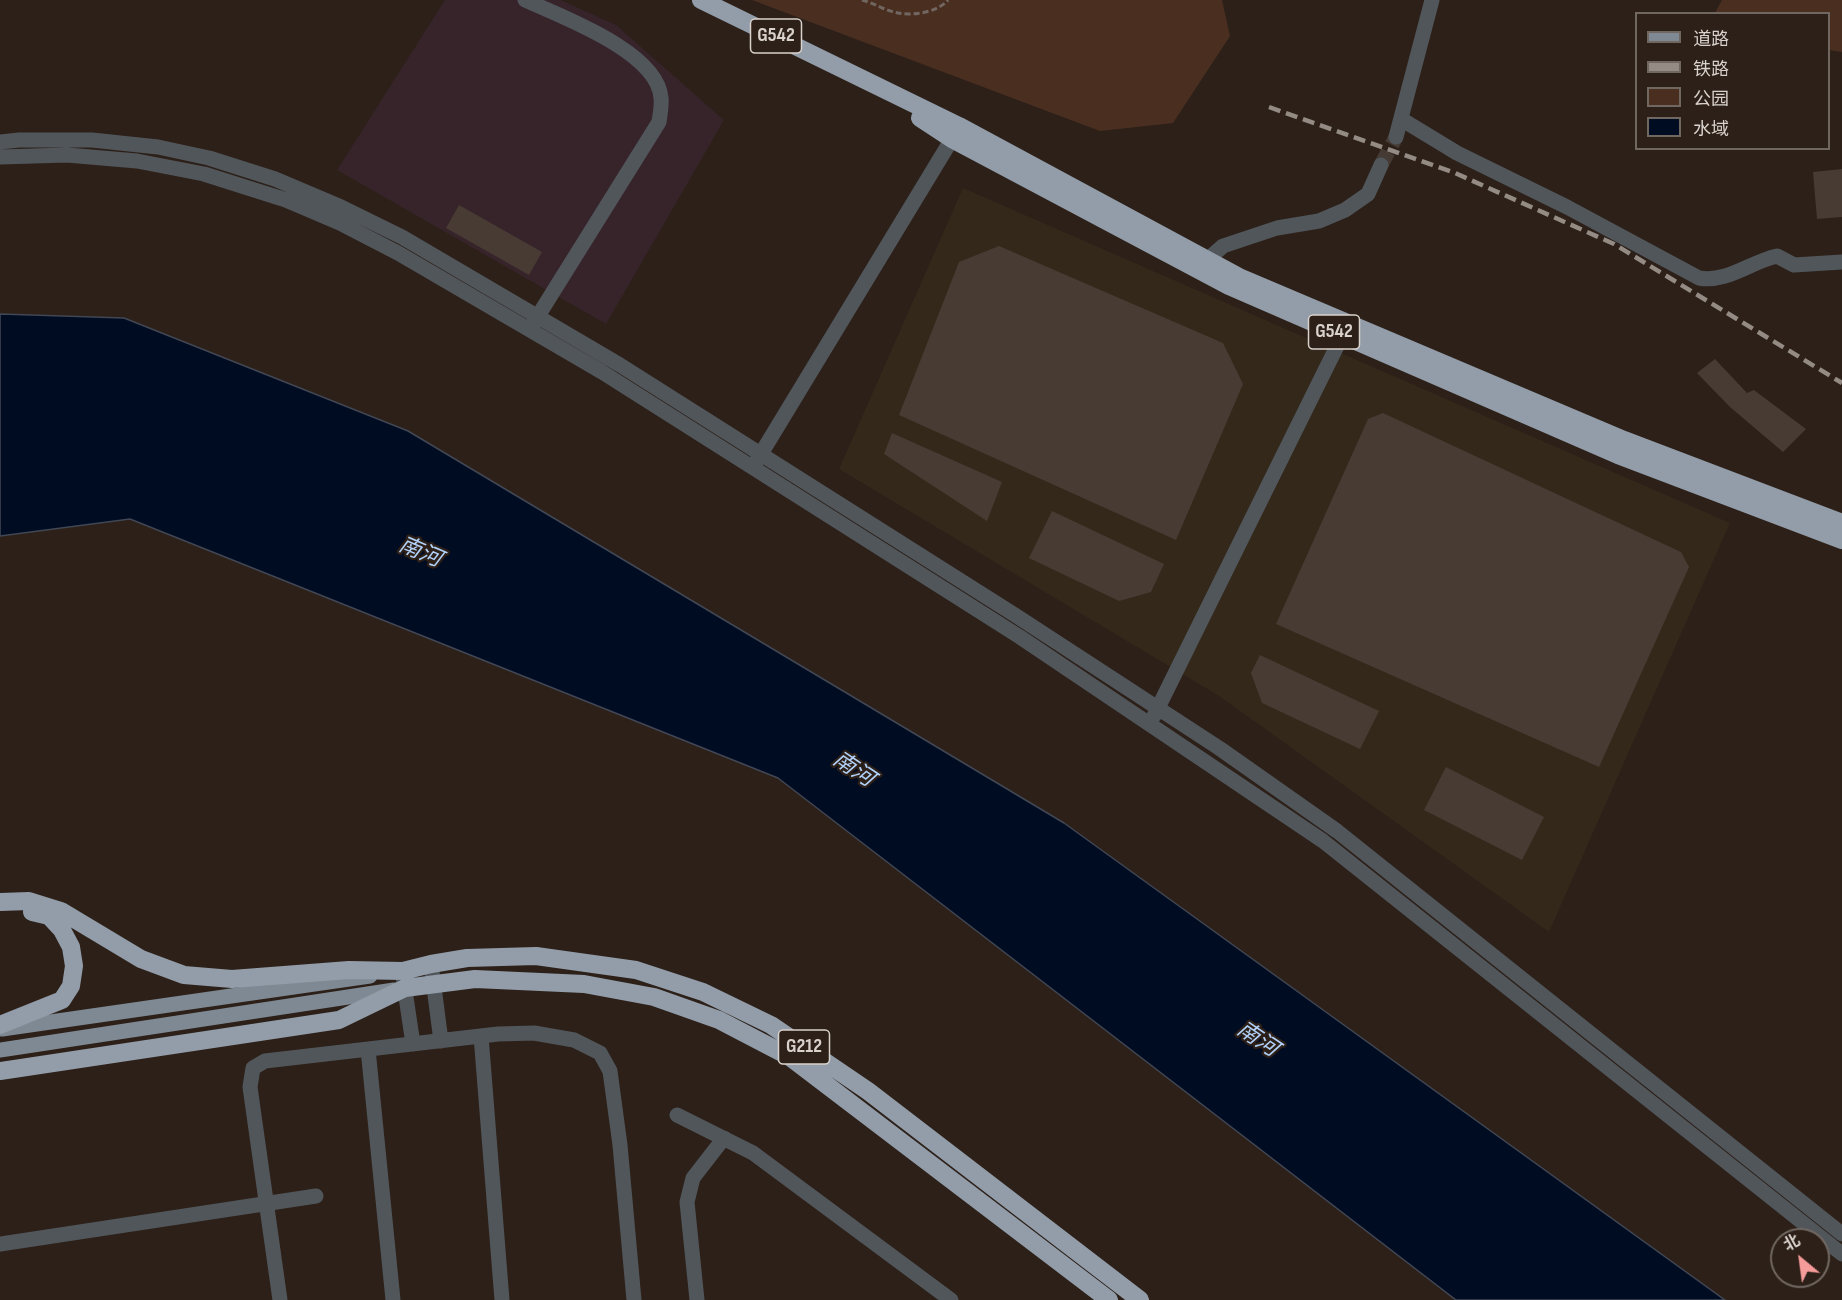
<!DOCTYPE html>
<meta charset="utf-8">
<style>
body{margin:0}
#map{position:relative;width:1842px;height:1300px;overflow:hidden;background:#2c2019;font-family:"Sofia Sans Condensed","Noto Sans SC",sans-serif}
canvas{display:block}
.legend{position:absolute;left:1635px;top:12px;width:195px;height:138px;box-sizing:border-box;background:#2c2019;border:2px solid #716761;margin:0;padding:8px 10px;list-style:none;font-size:18px;color:#d9d1cc}
.legend li{display:flex;align-items:center;gap:12px;height:30px}
.legend b{width:30px;border:2px solid #716761}
.north{position:absolute;left:1770px;top:1228px;width:60px;height:60px;box-sizing:border-box;background:#2c2019;border:2px solid #716761;border-radius:50%;rotate:331deg;font-size:16px;font-weight:700;line-height:24px;text-align:center;color:#d9d1cc}
.north::after{content:'';display:block;margin:auto;width:21px;height:27px;background:#f59b99;clip-path:polygon(50% 0,100% 100%,50% 72%,0 100%)}
</style>
<div id="map">
<canvas width="1842" height="1300"></canvas>
<ul class="legend">
<li><b style="height:8px;background:#7f8993"></b>道路</li>
<li><b style="height:8px;background:#948b85"></b>铁路</li>
<li><b style="height:16px;background:#4a2f21"></b>公园</li>
<li><b style="height:16px;background:#000c21"></b>水域</li>
</ul>
<div class="north">北</div>
</div>
<script>
const ctx = document.querySelector('canvas').getContext('2d');
ctx.lineJoin = 'round';
function fillPath(path, color) {
  ctx.fillStyle = color;
  ctx.fill(path, 'evenodd');
}
function stroke(path, color, width, dash) {
  ctx.strokeStyle = color;
  ctx.lineWidth = width;
  ctx.lineCap = dash ? 'butt' : 'round';
  ctx.setLineDash(dash || []);
  ctx.stroke(path);
}
function drawText(font, color, halo, rows, align = 'center') {
  ctx.font = font + ' "Sofia Sans Condensed","Noto Sans SC",sans-serif';
  ctx.lineWidth = 4.5;
  ctx.setLineDash([]);
  ctx.textBaseline = 'middle';
  ctx.strokeStyle = halo;
  ctx.fillStyle = color;
  for (const [text, x, y, turn = 0] of rows) {
    ctx.save();
    ctx.translate(x, y);
    ctx.rotate((+turn || 0) * Math.PI / 180);
    ctx.textAlign = isNaN(turn) ? turn : align;
    if (halo) ctx.strokeText(text, 0, 0);
    ctx.fillText(text, 0, 0);
    ctx.restore();
  }
}
fillPath(new Path2D(`
 M963,188l767,335 -181,409 -330,-236 -380,-227z`), '#332819');
fillPath(new Path2D(`
 M445,0h116l55,25 108,95 -118,204 -269,-154z`), '#36242a');
fillPath(new Path2D(`
 M752,0h470l8,36 -57,87 -73,8z
 M1722,0h120v52l-13,-2 -1,-36 -113,-1z`), '#4a2f21');
const water = new Path2D(`
 M0,314l124,4 284,113 656,392 661,477h-269l-678,-522 -648,-259 -130,17z`);
fillPath(water, '#000c21');
stroke(water, '#414754', 1.5);
fillPath(new Path2D(`
 M1842,169v48l-25,2 -4,-47z
 M459,205l83,47 -13,23 -83,-47z
 M999,246l224,97 20,41 -67,156 -277,-125 60,-153z
 M1715,359l32,34 7,-3 52,39 -23,23 -53,-45 -33,-34z
 M1383,413l298,139 8,15 -90,200 -323,-143 92,-205z
 M892,433l110,49 -15,39 -103,-67z
 M1052,511l112,53 -13,28 -32,9 -90,-43z
 M1260,655l119,56 -19,38 -98,-46 -11,-30z
 M1446,767l98,50 -22,43 -98,-50z`), '#483b34');
stroke(new Path2D(`
 M1381,165l15,-28`), '#463b34', 15, [15, 8]);
stroke(new Path2D(`
 M862,0c12,3 24,11 36,13 16,3 40,-1 50,-13`), '#716660', 3, [6, 3]);
stroke(new Path2D(`
 M525,0c37,17 133,52 136,98 1,8 -1,16 -2,24l-126,202
 M1401,119l56,34 110,54 132,71c28,5 51,-16 78,-22l17,9 48,-3
 M1396,137l36,-137
 M0,142l19,-2h73l66,7 51,11 66,21 66,28 61,30 218,128 395,250 204,133 118,83 505,403
 M0,157l67,-2 70,6 67,13 82,26 54,23 58,30 204,119 418,265 303,204 519,413
 M1207,260l16,-14 54,-18 42,-7 26,-11 23,-16 13,-29
 M756,462l202,-333
 M1154,716l193,-390
 M431,964l10,77
 M403,977l10,67
 M481,1036l21,264
 M368,1049l25,251
 M677,1115l76,38 198,147
 M0,1244l316,-48
 M280,1300l-30,-213 3,-19 12,-7 233,-27 36,-1 40,7 26,13 10,18 10,74 14,155
 M697,1300l-10,-98 6,-24 31,-40`), '#51565b', 15);
stroke(new Path2D(`
 M2,1029l368,-53
 M0,1050l394,-60`), '#7f8993', 15);
stroke(new Path2D(`
 M701,0l258,126 280,151 385,163 218,83
 M920,118l32,21 277,147 389,169 224,85
 M0,902l29,-1 32,10 80,48 43,16 48,4 117,-9 54,1 28,-7 36,-6 69,-2 100,14 67,22 68,33 97,66 272,209
 M0,1025l62,-25 9,-14 3,-20 -3,-19 -9,-17 -13,-14 -17,-4
 M0,1071l339,-51 66,-32 70,-9 109,5 70,13 65,23 71,37 319,243`), '#929da9', 18);
stroke(new Path2D(`
 M1269,107l186,66 159,71 228,139`), '#948b85', 4.5, [12, 6]);
for (const [x, y, w] of [
 [776,36,51],
 [1334,332,51],
 [804,1047,51]
]) {
  const box = new Path2D();
  box.roundRect(x - w / 2, y - 17, w, 34, 4.5);
  ctx.fillStyle = '#2c2019';
  ctx.fill(box);
  stroke(box, '#d9d1cc', 1.5);
}
drawText('bold 20px', '#d9d1cc', null, [
 ["G542",776,36],
 ["G542",1334,332],
 ["G212",804,1047]
]);
drawText('italic 22px', '#b2d1f9', '#2c2019', [
 ["南河",420,553,23],
 ["南河",853,770,34],
 ["南河",1257,1040,34]
]);
</script>
